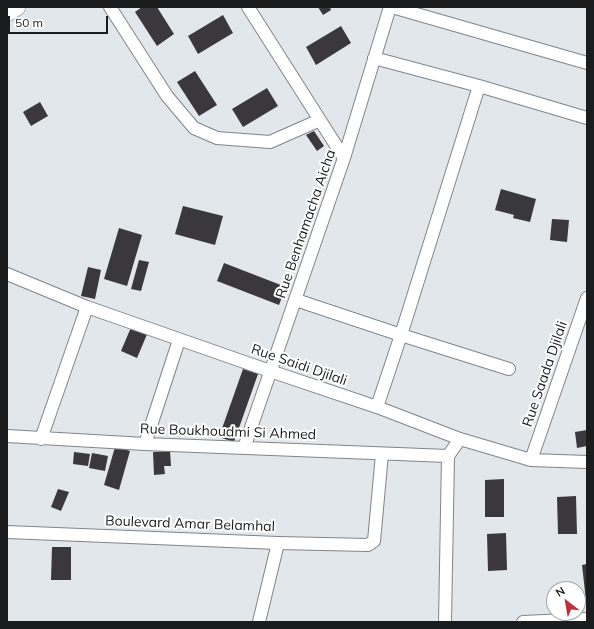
<!DOCTYPE html>
<style>
body{margin:0}
#map{position:relative;width:594px;height:629px;overflow:hidden;background:#e2e7ec;font-family:Mulish,sans-serif}
canvas{display:block}
.frame{position:absolute;inset:0;border:8px solid #1a1c1d;pointer-events:none}
.north{position:absolute;left:546px;top:581px;width:40px;height:40px;box-sizing:border-box;background:#fff;border:1px solid #a3a4a5;border-radius:50%;rotate:329deg;font-size:11px;font-weight:700;line-height:16px;text-align:center;color:#1a1c1d}
.north::after{content:'';display:block;margin:auto;width:14px;height:18px;background:#bf2f3b;clip-path:polygon(50% 0,100% 100%,50% 72%,0 100%)}
.scale{position:absolute;left:8px;top:16px;width:100px;height:18px;box-sizing:border-box;border:2px solid #1a1c1d;border-top:0;padding-left:5px;font-size:12px;line-height:14px;white-space:nowrap;color:#1a1c1d;-webkit-text-stroke:3px #fff;paint-order:stroke}
</style>
<div id="map">
<canvas width="594" height="629"></canvas>
<div class="frame"></div>
<div class="north">N</div>
<div class="scale">50 m</div>
</div>
<script>
const ctx = document.querySelector('canvas').getContext('2d');
ctx.lineJoin = 'round';
function fillPath(path, color) {
  ctx.fillStyle = color;
  ctx.fill(path, 'evenodd');
}
function stroke(path, color, width, dash) {
  ctx.strokeStyle = color;
  ctx.lineWidth = width;
  ctx.lineCap = dash ? 'butt' : 'round';
  ctx.setLineDash(dash || []);
  ctx.stroke(path);
}
function drawText(font, color, halo, rows, align = 'center') {
  ctx.font = font + ' Mulish,sans-serif';
  ctx.lineWidth = 4;
  ctx.setLineDash([]);
  ctx.textBaseline = 'middle';
  ctx.strokeStyle = halo;
  ctx.fillStyle = color;
  for (const [text, x, y, turn = 0] of rows) {
    ctx.save();
    ctx.translate(x, y);
    ctx.rotate((+turn || 0) * Math.PI / 180);
    ctx.textAlign = isNaN(turn) ? turn : align;
    if (halo) ctx.strokeText(text, 0, 0);
    ctx.fillText(text, 0, 0);
    ctx.restore();
  }
}
fillPath(new Path2D(`
 M142,7h15l17,27 -17,12 -22,-34z
 M318,7h12l1,3 -8,5z
 M223,15l10,18 -35,21 -10,-18z
 M341,26l10,17 -35,22 -10,-18z
 M195,71l22,34 -18,11 -22,-34z
 M267,88l11,18 -35,21 -11,-18z
 M40,102l8,14 -17,10 -8,-14z
 M314,131l10,15 -7,5 -11,-16z
 M501,189l35,10 -6,23 -17,-4 1,-3 -19,-5z
 M183,206l40,10 -8,29 -40,-11z
 M552,219l17,1 -2,22 -17,-2z
 M119,228l23,7 -15,51 -23,-7z
 M139,260l10,2 -8,29 -10,-2z
 M224,263l62,24 -7,18 -62,-24z
 M88,267l13,3 -6,29 -14,-3z
 M132,325l16,7 -11,26 -16,-7z
 M243,369l15,5 -24,68 -15,-5z
 M587,430v16l-10,2 -2,-16z
 M115,447l15,4 -11,39 -15,-5z
 M170,451l1,15h-7l1,8 -11,1 -1,-23z
 M74,452l16,2 -2,12 -15,-2z
 M92,453l16,3 -3,15 -16,-3z
 M504,479v38h-19v-37z
 M58,489l11,3 -8,19 -10,-4z
 M576,496l1,38h-19l-1,-37z
 M506,533l1,37 -19,1 -1,-37z
 M52,547h19v33h-20z
 M587,564v37h-1l-4,-36z`), '#3a383d');
const minor = new Path2D(`
 M110,7l57,89 27,32 23,10 53,4 50,-22
 M248,7l96,151
 M392,7l195,56
 M374,58l105,28 108,32
 M7,274l80,33 183,64 107,36 83,32 71,21 56,2
 M296,300l105,35 108,34
 M377,407l24,-72 78,-249
 M7,436l138,8 303,12
 M41,439l46,-132
 M145,444l34,-104
 M244,448l100,-290 46,-151
 M531,460l56,-162
 M7,532l271,11 90,2 6,-4 8,-87
 M259,622l19,-79
 M445,622l3,-166 12,-17
 M523,622l64,-3`);
const secondary = new Path2D(`
 M7,13l10,-6`);
stroke(minor, '#80858a', 14);
stroke(secondary, '#80858a', 18);
stroke(minor, '#fff', 12);
stroke(secondary, '#fff', 17);
drawText('14px', '#1a1c1d', '#fff', [
 ["Rue Benhamacha Aicha",306,224,-71],
 ["Rue Saidi Djilali",299,365,19],
 ["Rue Saada Djilali",545,374,-71],
 ["Rue Boukhoudmi Si Ahmed",228,432,2],
 ["Boulevard Amar Belamhal",190,524,2]
]);
</script>
